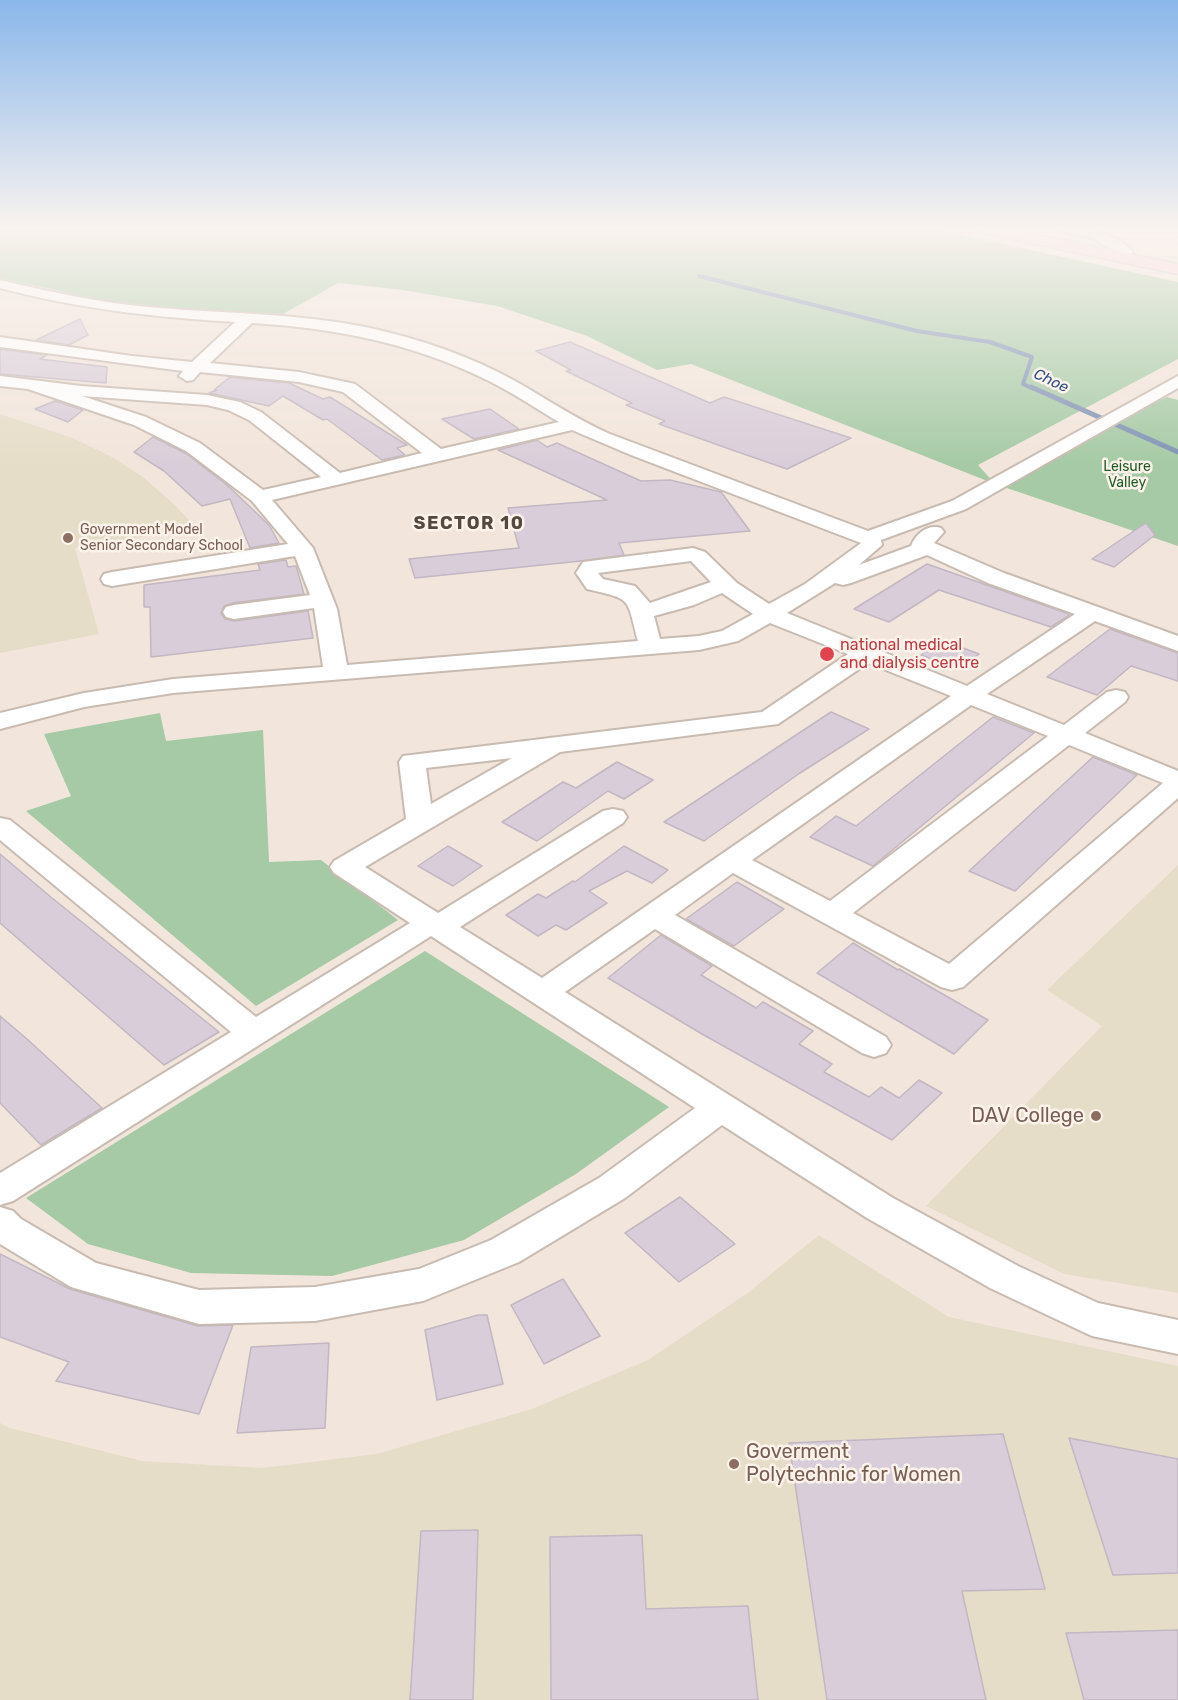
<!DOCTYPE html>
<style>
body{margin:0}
canvas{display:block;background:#f2e5db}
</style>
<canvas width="1178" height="1700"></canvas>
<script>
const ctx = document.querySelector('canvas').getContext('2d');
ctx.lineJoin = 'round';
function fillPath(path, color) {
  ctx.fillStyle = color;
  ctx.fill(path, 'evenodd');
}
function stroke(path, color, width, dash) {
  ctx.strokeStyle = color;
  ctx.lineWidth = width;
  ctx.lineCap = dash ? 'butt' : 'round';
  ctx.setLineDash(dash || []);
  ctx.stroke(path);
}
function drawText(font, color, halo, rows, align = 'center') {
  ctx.font = font + ' Rubik,sans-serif';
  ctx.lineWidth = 5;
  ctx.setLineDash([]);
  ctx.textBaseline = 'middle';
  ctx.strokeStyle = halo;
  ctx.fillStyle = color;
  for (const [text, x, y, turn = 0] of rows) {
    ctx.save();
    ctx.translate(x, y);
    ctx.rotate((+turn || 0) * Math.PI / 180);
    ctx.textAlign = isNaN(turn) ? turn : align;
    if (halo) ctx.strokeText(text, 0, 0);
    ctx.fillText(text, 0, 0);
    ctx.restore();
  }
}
fillPath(new Path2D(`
 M0,414l73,24 39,19 31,20 33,29 20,22 -121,20 24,86 -99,19z
 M1178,865v428l-114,-19 -138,-68 176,-180 -55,-36z
 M819,1235l130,82 229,49v334h-1178v-277l10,5 132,33 120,7 115,-14 155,-45 116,-49 101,-68z`), '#e6ddc8');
fillPath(new Path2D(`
 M0,228h929l249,54v77l-200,106 17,19 172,-87 11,3v146l-183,-62 -304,-120 -34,6 -70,-34 -90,-30 -94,-16 -65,-7 -55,31 -67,-2 -109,-11 -107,-23z
 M160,713l6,28 97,-11 6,132 52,-2 77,60 -142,86 -230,-195 45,-15 -27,-62z
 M425,951l244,156 -93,67 -112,66 -132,36 -141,-3 -103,-29 -62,-46z`), '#a5caa5');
stroke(new Path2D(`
 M699,276l218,55 73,11 42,15 -9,27 11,5`), '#8093b4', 4);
stroke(new Path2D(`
 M1031,387l147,65`), '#8093b4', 5);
const building = new Path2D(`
 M80,319l8,16 -19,10 -33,-5z
 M570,342l140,61 14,-6 127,41 -64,31 -52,-18 -76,-27 6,-3 -39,-16 6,-2 -66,-32 5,-1 -35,-19z
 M0,349l47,6 -7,4 67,8 -1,16 -106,-9z
 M230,377l59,6 34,16 7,-2 77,48 -10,3 8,7 -23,5 -55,-41 -4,1 -40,-24 -14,10 -60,-13 8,-3h-3z
 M55,401l28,9 -15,12 -33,-13z
 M490,409l29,20 -45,10 -32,-20z
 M153,437l34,17 40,31 42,40 10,18 -29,5 -20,-49 -28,7 -38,-35 -30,-19z
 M537,440l10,7 10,-4 84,38 29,-1 51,12 29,39 -131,12 5,12 -43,6 -166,17 -6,-19 110,-11 -11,-40 99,-8 -109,-50z
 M1146,523l9,12 -41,32 -22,-8z
 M286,560l2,7 8,-1 8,28 -71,9 -9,3 -3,7 4,6 9,2 74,-10 5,27 -162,19 -1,-50h-6v-22l116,-15 -2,-6z
 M927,564l142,50 -1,2 -17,11 -112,-37 -50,32 -35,-13z
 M1110,629l68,24v28l-47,-15 -34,29 -50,-18z
 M942,640l37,14 -21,15 -37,-14z
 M831,712l38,17 -69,44 -96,68 -40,-19z
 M993,717l41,16 -161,133 -63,-29 26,-21 20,10z
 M1093,757l44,18 -122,116 -46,-20z
 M617,762l36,18 -29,19 -16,-8 -71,50 -35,-19 61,-40 13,6z
 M448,846l34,20 -29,20 -35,-20z
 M624,846l44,24 -16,13 -25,-12 -38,20 18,12 -41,27 -10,-5 -18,11 -32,-21 32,-21 8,4 27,-17 2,1z
 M0,854l52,44 167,134 -55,33 -164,-142z
 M737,882l47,27 -50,37 -48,-27z
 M661,935l51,31 -11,9 55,33 7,-6 50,29 -14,13 33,20 -8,8 45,25 12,-10 18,11 20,-18 23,13 -50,47 -190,-106 -94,-56z
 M853,943l45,27 1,-1 89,51 -34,34 -137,-81z
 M0,1016l27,23 75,69 -61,37 -41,-42z
 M680,1197l55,47 -56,38 -54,-49z
 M0,1254l70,35 128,37 35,-1 -34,89 -143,-33 13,-19 -69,-25z
 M563,1279l37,57 -56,28 -33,-59z
 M478,1315h9l16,69 -66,16 -12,-70z
 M329,1343l-4,85 -88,5 14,-86z
 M1003,1434l42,155 -83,2 24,109h-159l-38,-257z
 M1069,1438l109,21v114l-65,2z
 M478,1530l-5,170h-63l11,-169z
 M642,1535l4,74 102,-3 10,94h-207l-1,-163z
 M1178,1630v70h-94l-18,-67z`);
fillPath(building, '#d9cdd9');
stroke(building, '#c2b7c2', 1.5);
const minor = new Path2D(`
 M1058,228c26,0 56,3 75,24l-7,4 -5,-1 -31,-18 -31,-6z
 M0,280c46,11 92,21 139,26 77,8 155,6 231,22 50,11 100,28 145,53 32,18 62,39 95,53l258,97 84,-30 226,-125v12l-212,121 -85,31 1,5 -23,20 52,-19c5,-13 17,-22 30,-18l3,4 -10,11 70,30 174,63v15l-83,-30 -108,73 77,31 43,-33 9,-2 9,2 3,5 -3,5 -40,31 93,38v27l-215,189 -11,3 -11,-3 -208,-114 -58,42 211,122 5,8 -5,8 -12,4 -12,-4 -207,-124 -90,63 328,206 125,68 80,37 80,17v34l-86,-18 -102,-48 -123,-70 -145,-93 -97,73 -106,64 -96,39 -108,20 -116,3 -128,-37 -71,-43v-37l13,4 8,8 75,44 103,27 116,-3 104,-18 72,-29 108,-62 96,-70 -264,-172 -418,265 -13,4v-32l231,-141 -231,-192v-22l10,2 246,197 154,-94 -76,-50 -4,-6 4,-6 72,-42 -7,-57 4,-6 359,-44 86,-58 -78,-31 -32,18 -39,9 -526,43 -89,14 -84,22v-16l84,-20 89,-14 150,-12 -9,-59 -80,11 -8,-2 -3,-5 3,-5 8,-2 76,-10 -15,-39 -183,30 -8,-2 -3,-5 3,-5 8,-2 176,-28 -36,-43 -66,-50 -52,-26 -106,-36 -28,-3v-10l81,10 126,9 33,7 21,10 79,61 82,-20 -79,-61 -44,-10 -99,-10 -7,8 -6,1 -8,-5 4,-5 -183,-24v-10l132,19 60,6 43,-40c-81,-5 -156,-13 -235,-34zM252,323c82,5 161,20 235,57 25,12 48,28 72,42l-118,27 -86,-65 -56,-12 -89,-9zM82,396l125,9 21,5 21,10 72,57 -58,13 -63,-47 -54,-26zM572,430l59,25 230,88 -56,41 -36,20 -32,-21 -32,-31 -12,-4 -102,13 -8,1 -7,11 11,16c46,11 39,7 51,52l-291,24 -10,-56 -24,-61 -41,-48zM927,555l61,28 87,31 -108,72 -180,-73 48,-30 8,2 8,-2zM691,561l20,21 -61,21 -15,-17 -32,-7 -5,-6zM722,593l31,21 -31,17 -23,5 -39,3 -6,-23 40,-11zM868,663l83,33 -409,282 -82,-51 163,-104 4,-6 -4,-6 -10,-2 -10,2 -165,102 -73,-46 195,-115 218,-28zM971,705l77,31 -218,165 -78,-41zM1069,745l94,38 -214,181 -96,-51zM512,758l-81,46 -5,-36z`);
const major = new Path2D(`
 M976,228h29l173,36v10l-194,-41z`);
stroke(minor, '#c8bbb1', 4);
stroke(major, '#c8c7c6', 3);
fillPath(minor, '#fff');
fillPath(major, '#fecfdc');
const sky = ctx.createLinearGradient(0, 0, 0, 466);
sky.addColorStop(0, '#8ab7ea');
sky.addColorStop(0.49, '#f9f3ef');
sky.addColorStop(1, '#f9f3ef00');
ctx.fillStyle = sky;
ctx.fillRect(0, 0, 1178, 466);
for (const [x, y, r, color] of [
 [68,538,6,"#8d6e63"],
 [827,654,8,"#e0444e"],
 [1096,1116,6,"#8d6e63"],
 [734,1464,6,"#8d6e63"]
]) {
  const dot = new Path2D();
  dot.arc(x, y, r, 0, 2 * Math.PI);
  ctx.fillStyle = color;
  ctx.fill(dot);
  stroke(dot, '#fef3eb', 2);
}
drawText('14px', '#1f5c24', '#fef3eb', [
 ["Leisure",1127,467],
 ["Valley",1127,483]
]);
drawText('14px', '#785e54', '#fef3eb', [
 ["Government Model",80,530],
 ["Senior Secondary School",80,546]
], 'left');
drawText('italic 15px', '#2c4e8a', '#fef3eb', [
 ["Choe",1051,381,25]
]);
drawText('16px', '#be3a42', '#fef3eb', [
 ["national medical",840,645],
 ["and dialysis centre",840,663]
], 'left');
ctx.letterSpacing = '1.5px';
drawText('bold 18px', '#544941', '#fef3eb', [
 ["SECTOR 10",469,524]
]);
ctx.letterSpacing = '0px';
drawText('20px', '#785e54', '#fef3eb', [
 ["DAV College",1084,1116],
 ["Goverment",746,1452,"left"],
 ["Polytechnic for Women",746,1475,"left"]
], 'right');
</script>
